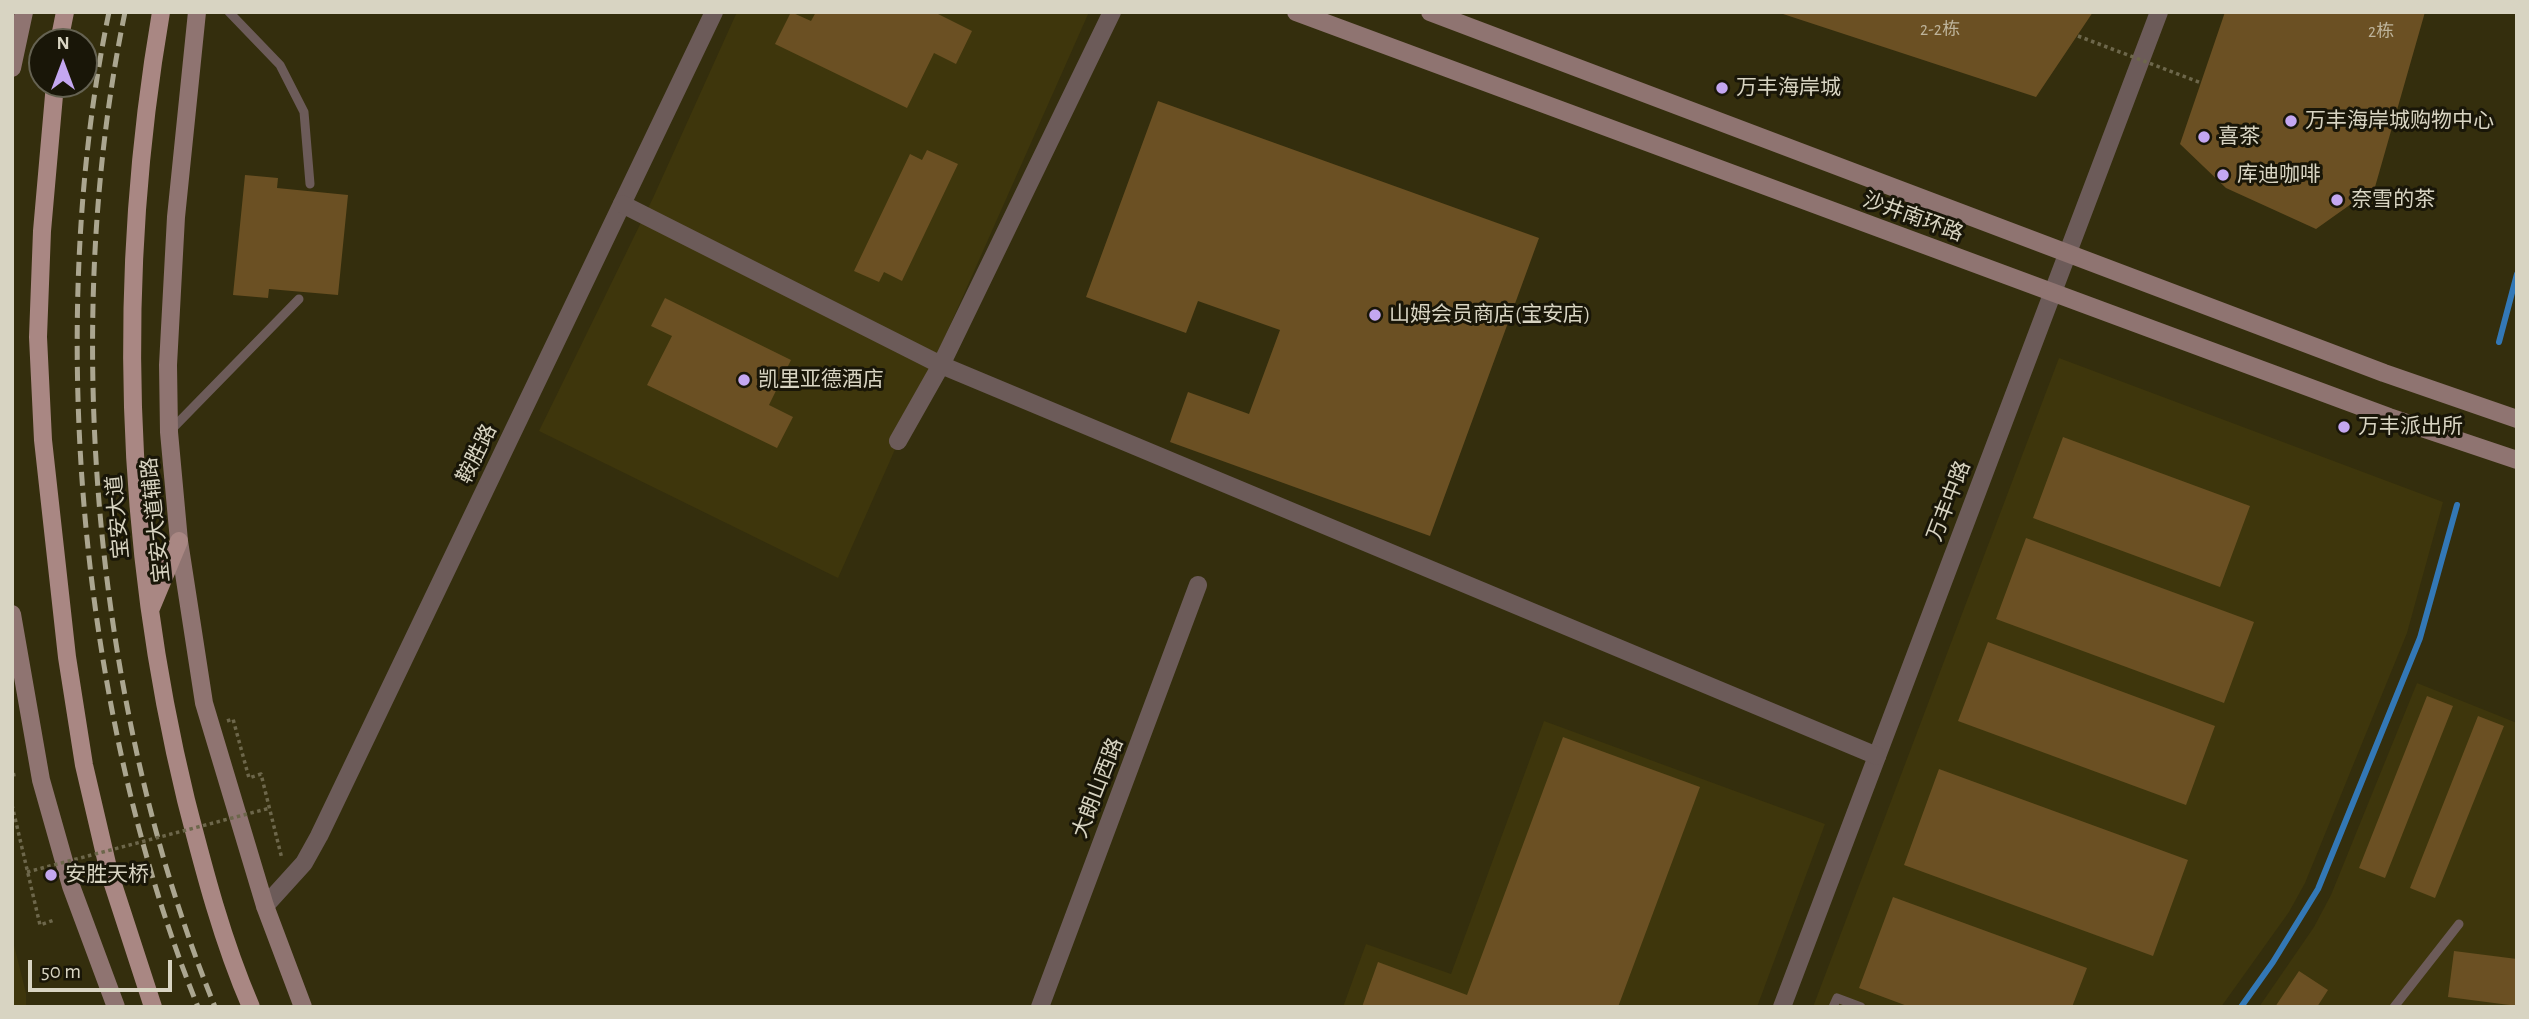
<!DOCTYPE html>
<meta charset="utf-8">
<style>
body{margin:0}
#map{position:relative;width:2529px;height:1019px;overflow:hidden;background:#342e0d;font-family:"Alegreya Sans",sans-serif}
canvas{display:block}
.frame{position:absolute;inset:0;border:14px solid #d8d4c2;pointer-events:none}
.north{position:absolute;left:28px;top:28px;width:70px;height:70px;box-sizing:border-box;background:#191608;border:2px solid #656252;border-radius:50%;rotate:0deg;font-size:19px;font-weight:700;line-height:28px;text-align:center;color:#d8d4c2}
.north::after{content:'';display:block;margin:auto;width:24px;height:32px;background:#c4a7f1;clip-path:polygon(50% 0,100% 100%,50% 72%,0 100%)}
.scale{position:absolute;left:28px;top:960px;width:144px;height:32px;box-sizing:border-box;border:4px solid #d8d4c2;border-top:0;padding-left:9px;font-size:21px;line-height:24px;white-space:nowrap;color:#d8d4c2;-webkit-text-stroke:5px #191608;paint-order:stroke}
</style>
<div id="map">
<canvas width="2529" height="1019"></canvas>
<div class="frame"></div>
<div class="north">N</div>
<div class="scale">50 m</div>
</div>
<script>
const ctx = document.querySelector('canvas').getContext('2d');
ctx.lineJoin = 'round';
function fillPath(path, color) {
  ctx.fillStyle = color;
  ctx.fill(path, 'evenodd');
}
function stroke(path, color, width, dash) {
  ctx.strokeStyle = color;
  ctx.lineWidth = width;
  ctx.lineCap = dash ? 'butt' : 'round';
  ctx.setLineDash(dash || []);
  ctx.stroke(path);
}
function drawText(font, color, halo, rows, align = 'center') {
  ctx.font = font + ' "Alegreya Sans","Noto Sans SC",sans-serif';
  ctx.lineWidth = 6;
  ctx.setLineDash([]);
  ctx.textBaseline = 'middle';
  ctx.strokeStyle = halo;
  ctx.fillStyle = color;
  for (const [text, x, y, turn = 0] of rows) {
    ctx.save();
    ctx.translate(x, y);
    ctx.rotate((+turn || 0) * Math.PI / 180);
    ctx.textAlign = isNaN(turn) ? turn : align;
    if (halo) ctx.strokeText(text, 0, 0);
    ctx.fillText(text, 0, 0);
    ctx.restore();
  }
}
fillPath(new Path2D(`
 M737,12h352l-251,566 -299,-147 114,-233z
 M2059,358l384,144 -36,131 -102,250 -16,29 -68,95h-408z
 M2417,683l100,40v284h-258l55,-80 17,-32z
 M1544,721l281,103 -68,183h-414l23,-63 85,30z
 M12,937l14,56v14h-14z`), '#3e360c');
stroke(new Path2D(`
 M2499,342l18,-68
 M2241,1007l32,-45 45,-73 102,-251 37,-133`), '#3378b6', 6);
fillPath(new Path2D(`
 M791,12l20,9 5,-9h118l38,19 -16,33 -22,-11 -27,55 -132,-64z
 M2093,12l-57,85 -256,-84v-1z
 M2225,12h200l-50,175 -59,42 -90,-41 -46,-44z
 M1158,101l381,137 -109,298 -260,-94 18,-50 61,22 31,-84 -82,-29 -12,32 -100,-36z
 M927,150l31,14 -56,117 -18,-9 -5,10 -25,-11 56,-117 12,6z
 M245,175l33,3 -1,10 71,7 -10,100 -69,-6 -1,9 -35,-3z
 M665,298l126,62 -22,45 24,12 -16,31 -130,-63 25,-49 -21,-10z
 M2063,437l187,69 -30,81 -187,-69z
 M2026,538l228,84 -30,81 -228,-84z
 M1988,642l227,84 -29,79 -228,-84z
 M2427,696l26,10 -68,172 -26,-10z
 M2478,716l26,10 -69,172 -25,-10z
 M1563,737l137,50 -82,220h-256l16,-45 89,33z
 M1939,769l249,91 -35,96 -249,-91z
 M1893,897l194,71 -15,39h-162l-51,-19z
 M2454,951l63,8v47l-69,-9z
 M2299,971l29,19 -11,17h-42z`), '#6b5023');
stroke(new Path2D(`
 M227,721l6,-2 16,59 12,-4 21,85
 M12,775l6,-1
 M12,805l28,120 14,-5`), '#6d674b', 3.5, [3.5, 3.5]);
stroke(new Path2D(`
 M229,12l51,53 24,47 6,72
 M170,431l129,-132
 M1833,1007l4,-9 24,9
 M2394,1007l65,-83`), '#6c5b59', 9);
stroke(new Path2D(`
 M265,906l39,-43 15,-27 395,-824
 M1040,1007l158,-422
 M1782,1007l377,-995`), '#6c5b59', 18);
stroke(new Path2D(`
 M622,204l319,161 936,391
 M898,441l43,-76 171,-353`), '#6c5b59', 18);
stroke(new Path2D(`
 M197,12l-21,205 -8,148 1,67 10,109 25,162 61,203 38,101
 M1296,12l1093,405 128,43
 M1430,12l954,361 133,46
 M12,68l12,-56
 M12,614l29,166 30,106 45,121`), '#8f7471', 18);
stroke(new Path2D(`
 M161,12c-45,262 -38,529 25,788 18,70 36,140 65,207
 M59,42l6,-30
 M55,84l-13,147 -4,106 5,103 24,217 17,108 25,107 44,135
 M151,608l28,-67`), '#a98783', 18);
stroke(new Path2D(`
 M109,12c-64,309 -30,702 89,995
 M125,12c-65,315 -31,698 90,995`), '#aba690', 5, [14, 7]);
stroke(new Path2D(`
 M2078,36l123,47
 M27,872l243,-64`), '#6d674b', 3.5, [3.5, 3.5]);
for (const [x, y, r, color] of [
 [1722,88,7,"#c4a7f1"],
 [2291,121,7,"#c4a7f1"],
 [2204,137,7,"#c4a7f1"],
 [2223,175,7,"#c4a7f1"],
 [2337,200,7,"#c4a7f1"],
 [1375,315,7,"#c4a7f1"],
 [744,380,7,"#c4a7f1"],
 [2344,427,7,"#c4a7f1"],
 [51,875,7,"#c4a7f1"]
]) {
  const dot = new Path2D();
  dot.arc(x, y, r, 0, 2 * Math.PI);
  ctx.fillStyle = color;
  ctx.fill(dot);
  stroke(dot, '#191608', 2.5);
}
drawText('18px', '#bdb39a', null, [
 ["2-2栋",1940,30],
 ["2栋",2381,32]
]);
drawText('21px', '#d8d4c2', '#191608', [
 ["万丰海岸城",1736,88],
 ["万丰海岸城购物中心",2305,121],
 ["喜茶",2218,137],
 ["库迪咖啡",2237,175],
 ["奈雪的茶",2351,200],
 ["山姆会员商店(宝安店)",1389,315],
 ["凯里亚德酒店",758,380],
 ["万丰派出所",2358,427],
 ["安胜天桥",65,875]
], 'left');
drawText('21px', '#d8d4c2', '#191608', [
 ["沙井南环路",1913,217,20],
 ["鞍胜路",477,454,-64],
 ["万丰中路",1949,501,-69],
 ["宝安大道",118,517,-95],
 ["宝安大道辅路",156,520,-96],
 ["大朗山西路",1098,788,-69]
]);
</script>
